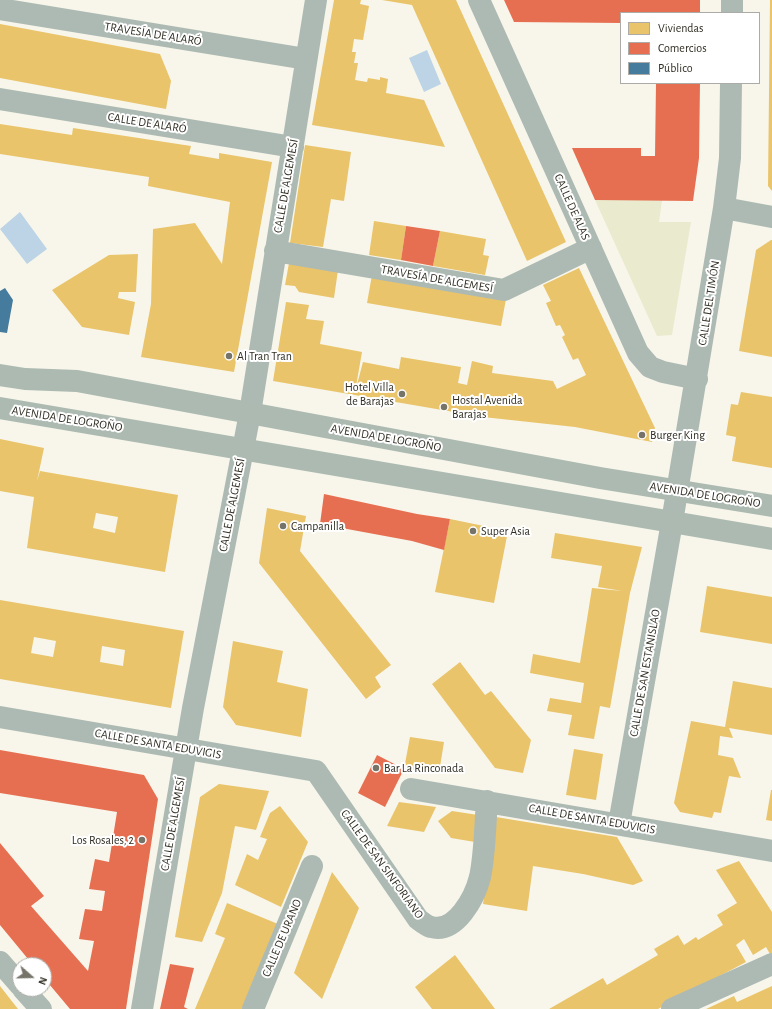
<!DOCTYPE html>
<meta charset="utf-8">
<style>
body{margin:0}
#map{position:relative;width:772px;height:1009px;overflow:hidden;background:#f8f6ea;font-family:"Alegreya Sans",sans-serif}
canvas{display:block}
.legend{position:absolute;left:620px;top:12px;width:140px;height:72px;box-sizing:border-box;background:#fff;border:1px solid #acaba7;margin:0;padding:5px 7px;list-style:none;font-size:12px;color:#302e23}
.legend li{display:flex;align-items:center;gap:8px;height:20px}
.legend b{width:20px;border:1px solid #acaba7}
.north{position:absolute;left:12px;top:957px;width:40px;height:40px;box-sizing:border-box;background:#fff;border:1px solid #acaba7;border-radius:50%;rotate:110deg;font-size:11px;font-weight:700;line-height:16px;text-align:center;color:#302e23}
.north::after{content:'';display:block;margin:auto;width:14px;height:18px;background:#767469;clip-path:polygon(50% 0,100% 100%,50% 72%,0 100%)}
</style>
<div id="map">
<canvas width="772" height="1009"></canvas>
<ul class="legend">
<li><b style="height:11px;background:#e9c46a"></b>Viviendas</li>
<li><b style="height:11px;background:#e76f51"></b>Comercios</li>
<li><b style="height:11px;background:#457b9d"></b>Público</li>
</ul>
<div class="north">N</div>
</div>
<script>
const ctx = document.querySelector('canvas').getContext('2d');
ctx.lineJoin = 'round';
function fillPath(path, color) {
  ctx.fillStyle = color;
  ctx.fill(path, 'evenodd');
}
function stroke(path, color, width, dash) {
  ctx.strokeStyle = color;
  ctx.lineWidth = width;
  ctx.lineCap = dash ? 'butt' : 'round';
  ctx.setLineDash(dash || []);
  ctx.stroke(path);
}
function drawText(font, color, halo, rows, align = 'center') {
  ctx.font = font + ' "Alegreya Sans",sans-serif';
  ctx.lineWidth = 4;
  ctx.setLineDash([]);
  ctx.textBaseline = 'middle';
  ctx.strokeStyle = halo;
  ctx.fillStyle = color;
  for (const [text, x, y, turn = 0] of rows) {
    ctx.save();
    ctx.translate(x, y);
    ctx.rotate((+turn || 0) * Math.PI / 180);
    ctx.textAlign = isNaN(turn) ? turn : align;
    if (halo) ctx.strokeText(text, 0, 0);
    ctx.fillText(text, 0, 0);
    ctx.restore();
  }
}
fillPath(new Path2D(`
 M595,200h67l-3,22h32l-19,113 -15,1z`), '#e9eace');
fillPath(new Path2D(`
 M427,50l14,34 -17,8 -15,-34z
 M20,212l27,37 -20,15 -27,-35z`), '#bcd4e6');
fillPath(new Path2D(`
 M334,0h27l-1,4 9,2 -6,34 -9,-1 -2,13h4l-2,11h4l-3,17 12,2 1,-4 12,2v-3l8,2 -2,14 38,7 21,47 -133,-22z
 M382,0h74l110,242 -39,19 -115,-256z
 M770,0h2v191l-4,-5z
 M0,24l160,30 11,27 -5,28 -166,-31z
 M0,124l72,11 1,-7 118,18 -2,8 30,5v-6l53,9 -38,210 -93,-15 10,-53 2,-75 42,-6 27,41 8,-62 -82,-16 1,-9 -149,-23z
 M305,145l46,7 -7,49 -13,-2 -8,48 -33,-4z
 M374,221l32,5 -5,34 -32,-5z
 M440,231l46,8 -3,16 6,1 -4,19 -52,-9z
 M771,240h1v117l-33,-6 17,-101z
 M138,254l-2,38h-17l-1,6 17,4 -6,33 -47,-8 -30,-37 57,-35z
 M289,263l49,7 -4,28 -35,-6 -4,-6 -10,-1z
 M579,268l76,160 -3,14 -77,-15 -92,-10 -210,-36 13,-79 23,3 -3,14 18,2 -4,23 42,8 -7,40 8,-30 36,7 2,-12 60,10 -3,16 9,2 5,-24 21,5 -1,7 61,8 4,8 29,-14 -8,-17 -5,2 -11,-23 3,-2 -5,-10 -4,1 -10,-23 5,-2 -8,-16z
 M372,275l134,24 -5,27 -134,-23z
 M741,392l31,5v71l-40,-7 4,-24 -10,-2 5,-31 7,1z
 M0,439l44,9 -7,33 3,-10 138,24 -13,77 -138,-24 7,-51 -34,-6zM96,513l22,4 -3,16 -22,-5z
 M267,508l39,8 -6,35 91,114 -16,12 6,10 -15,12 -107,-136z
 M450,519l58,12 -14,72 -59,-11z
 M555,533l87,14 -12,46 -20,115 -10,-2 -6,33 -26,-4 4,-20 -25,-4 3,-13 31,5 3,-20 -54,-10 3,-19 47,9 12,-75 30,3 -24,-4 4,-21 -51,-8z
 M707,586l65,11v47l-72,-12z
 M0,600l184,31 -13,77 -171,-29zM34,637l22,4 -3,16 -22,-4zM102,646l23,4 -2,16 -23,-4z
 M233,641l50,10 -6,31 31,7 -7,48 -65,-12 -13,-18z
 M460,662l25,33 6,-4 40,49 -8,33 -28,-5 -63,-84z
 M733,681l39,7v47l-43,-7 4,10 -13,-2 -2,19 15,3 8,20 -12,-2 -8,37 -7,-1 -2,6 -32,-6 -6,-9 17,-82 34,6z
 M410,737l34,5 -5,31 -35,-4z
 M574,749l29,5 -7,46 -30,-5z
 M219,784l50,7 -13,39 -21,-4 -13,67 -20,49 -27,-5 25,-140z
 M771,790h1v31l-6,-1z
 M399,802l37,5 -12,25 -37,-6z
 M280,806l28,36 -27,65 -46,-22 12,-31 11,6 9,-21 -7,-2 10,-24z
 M452,811l26,4 -3,27 -24,-4 -13,-17z
 M496,817l121,20 26,44 -10,4 -50,-11 -50,-8 -6,45 -44,-7z
 M739,861l33,51v41l-2,1 -4,-7 -13,8 -9,-16 -8,6 10,17 -88,47h-109l54,-31 4,7 51,-30 -4,-6 24,-14 6,10 12,-8 2,3 25,-15 -6,-10 20,-12 -21,-33z
 M332,872l27,36 -37,91 -28,-26z
 M227,903l51,21 -36,85h-47l30,-71 -10,-4z
 M455,955l40,54h-63l-17,-22z
 M0,986l18,23h-18z
 M772,986v23h-66l28,-13 3,6z`), '#e9c46a');
fillPath(new Path2D(`
 M504,0h196v13h-79v10l-107,-1z
 M656,83h44l-1,75 -6,43 -98,-1 -23,-52h69v8h14z
 M406,226l34,5 -7,35 -32,-6z
 M324,494l93,20 33,5 -6,31 -32,-9 -92,-17z
 M0,750l144,25 14,24 -32,210h-56l-26,-31v-13h-11l-33,-40v-82l44,53 -13,10 57,65 6,-30 -15,-2 6,-30 17,2 3,-20 -16,-2 6,-30 14,3 8,-50 -117,-19z
 M377,755l27,14 -19,38 -27,-14z
 M170,964l24,4 -10,39 4,2h-28z`), '#e76f51');
fillPath(new Path2D(`
 M5,288l8,12 -6,33 -7,-1v-41z`), '#457b9d');
stroke(new Path2D(`
 M479,0l159,353 12,14 13,5 34,7
 M0,9l306,50
 M732,13v-13
 M0,99l293,48
 M724,208l48,9
 M275,251l229,39 87,-42
 M0,717l316,54 102,148c4,3 9,7 13,8 25,7 44,-30 49,-50 5,-23 5,-52 7,-76
 M411,789l361,62
 M619,824l53,-302 52,-314 6,-50 1,-75
 M0,962l20,23
 M23,989l18,20
 M142,1009l51,-301 57,-295 66,-413
 M253,1009l59,-143
 M672,1009l100,-45`), '#adbab4', 22);
stroke(new Path2D(`
 M0,375l25,4 52,2 523,97 172,28
 M0,408l772,131`), '#acbab2', 22);
for (const [x, y, r, color] of [
 [229,356,4,"#767469"],
 [402,394,4,"#767469"],
 [444,407,4,"#767469"],
 [642,435,4,"#767469"],
 [283,526,4,"#767469"],
 [473,531,4,"#767469"],
 [376,768,4,"#767469"],
 [142,840,4,"#767469"]
]) {
  const dot = new Path2D();
  dot.arc(x, y, r, 0, 2 * Math.PI);
  ctx.fillStyle = color;
  ctx.fill(dot);
  stroke(dot, '#fff', 1.5);
}
drawText('12px', '#302e23', '#fff', [
 ["TRAVESÍA DE ALARÓ",153,34,9],
 ["CALLE DE ALARÓ",147,123,9],
 ["CALLE DE ALGEMESÍ",286,186,-80],
 ["CALLE DE ALAS",572,207,66],
 ["TRAVESÍA DE ALGEMESÍ",437,279,10],
 ["CALLE DEL TIMÓN",709,303,-81],
 ["AVENIDA DE LOGROÑO",67,419,9],
 ["AVENIDA DE LOGROÑO",386,438,10],
 ["AVENIDA DE LOGROÑO",705,495,9],
 ["CALLE DE ALGEMESÍ",232,505,-79],
 ["CALLE DE SAN ESTANISLAO",645,673,-80],
 ["CALLE DE SANTA EDUVIGIS",158,744,10],
 ["CALLE DE SANTA EDUVIGIS",592,819,10],
 ["CALLE DE ALGEMESÍ",173,824,-80],
 ["CALLE DE SAN SINFORIANO",382,864,54],
 ["CALLE DE URANO",282,938,-67]
]);
drawText('12px', '#302e23', '#fff', [
 ["Al Tran Tran",237,356],
 ["Hotel Villa",394,387,"right"],
 ["de Barajas",394,401,"right"],
 ["Hostal Avenida",452,400],
 ["Barajas",452,414],
 ["Burger King",650,435],
 ["Campanilla",291,526],
 ["Super Asia",481,531],
 ["Bar La Rinconada",384,768],
 ["Los Rosales, 2",134,840,"right"]
], 'left');
</script>
